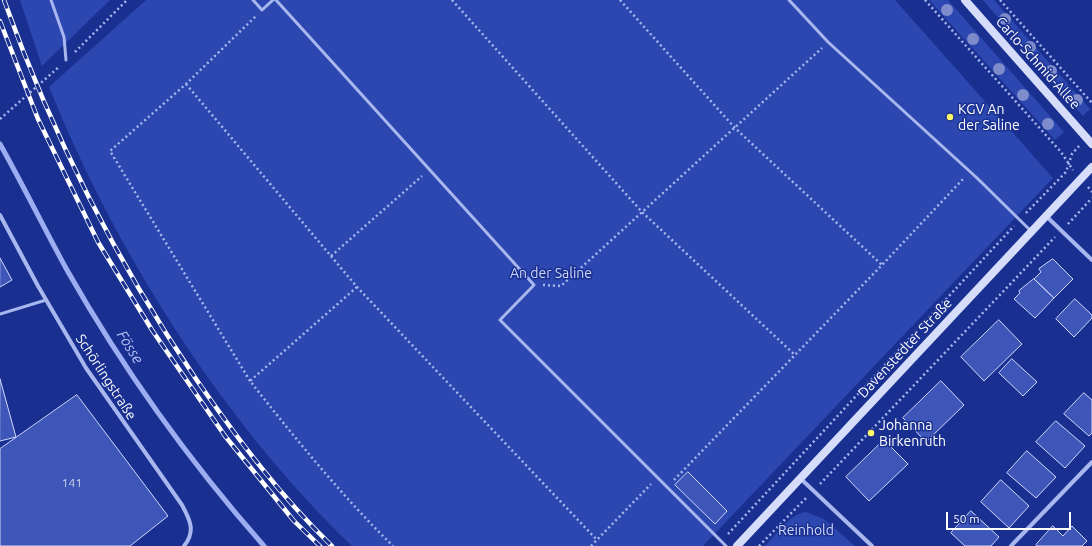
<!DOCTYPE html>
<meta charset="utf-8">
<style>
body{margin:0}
#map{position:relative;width:1092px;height:546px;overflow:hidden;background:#1a3091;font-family:Ubuntu,sans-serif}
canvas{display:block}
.scale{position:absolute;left:946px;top:512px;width:125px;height:18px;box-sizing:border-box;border:2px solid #fff;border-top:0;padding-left:5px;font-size:12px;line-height:14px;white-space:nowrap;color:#fff;-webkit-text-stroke:3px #1a3091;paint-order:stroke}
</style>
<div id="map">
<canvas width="1092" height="546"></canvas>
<div class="scale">50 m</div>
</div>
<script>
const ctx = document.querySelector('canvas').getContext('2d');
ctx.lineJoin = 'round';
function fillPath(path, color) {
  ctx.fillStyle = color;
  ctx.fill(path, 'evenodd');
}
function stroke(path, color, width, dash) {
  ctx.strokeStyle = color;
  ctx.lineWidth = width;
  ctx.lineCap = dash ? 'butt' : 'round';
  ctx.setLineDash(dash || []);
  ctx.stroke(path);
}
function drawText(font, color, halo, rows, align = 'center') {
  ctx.font = font + ' Ubuntu,sans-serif';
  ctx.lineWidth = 3;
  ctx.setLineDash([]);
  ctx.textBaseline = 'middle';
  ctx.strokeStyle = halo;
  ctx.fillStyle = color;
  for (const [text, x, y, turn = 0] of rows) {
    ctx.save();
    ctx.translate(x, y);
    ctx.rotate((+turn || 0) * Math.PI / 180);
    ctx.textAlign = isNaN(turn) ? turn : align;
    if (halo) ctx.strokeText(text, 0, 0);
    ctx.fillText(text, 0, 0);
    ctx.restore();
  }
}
fillPath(new Path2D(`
 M20,0h90l-68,66z
 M146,0h749l158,178 -350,368h-351c-129,-124 -236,-293 -303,-459z
 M929,0h19l116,132 -9,8z
 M983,0h11l96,109 -7,7z
 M806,512l18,7 31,27h-90c12,-12 24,-32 41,-34z`), '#2c47b0');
stroke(new Path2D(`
 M0,144c23,41 44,84 67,126 56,99 122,191 197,276`), '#9caef1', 5);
const building = new Path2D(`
 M0,258l12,22 -12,7z
 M1053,259l20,20 -19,19 -20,-19 7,-7 -2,-3z
 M1034,279l20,19 -19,20 -21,-19 6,-6 -1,-2z
 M1075,299l17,16v3l-18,19 -18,-18z
 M999,320l23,24 -38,37 -23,-24z
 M1012,359l25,23 -14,14 -24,-23z
 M0,379l16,58 -16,4z
 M941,381l23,24 -38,37 -23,-24z
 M1084,393l8,7v33l-3,3 -25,-22z
 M77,395l91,121 -38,30h-130v-97z
 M1056,421l29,25 -20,22 -29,-26z
 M884,440l24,24 -39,37 -23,-24z
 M1027,451l29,26 -20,21 -29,-25z
 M688,472l39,39 -12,13 -40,-39z
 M1001,480l28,26 -20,22 -28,-26z
 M971,511l28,26 -8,9h-26l-14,-13z
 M1053,526l10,10 9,-10 15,15 -5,5h-45l-1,-1z`);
fillPath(building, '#3e56b7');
stroke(building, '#cfd8fb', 1);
stroke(new Path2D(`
 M452,0l190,212 153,143
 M620,0l115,128 147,137
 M925,0l136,152 12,18
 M1000,0l92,103
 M75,52l52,-52
 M186,84l171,203 240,253
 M0,119l60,-53
 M1088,187l4,5
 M1026,213l40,-41 6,-18 7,-8
 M1068,224l24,-26
 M331,256l91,-80
 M543,285l18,1 261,-238
 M357,287l-107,94c45,57 91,114 143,165
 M250,381l-140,-230 76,-67 70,-68
 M674,480l208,-215 82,-87
 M820,484l235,-247
 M728,534l286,-308
 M591,546l60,-62
 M759,546l47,-48`), '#a9b7ef', 2.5, [2, 3]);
stroke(new Path2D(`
 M51,0l13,37 2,23
 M253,0l9,10 11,-10
 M276,0l258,285 -34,35 226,226
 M789,0l39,42 149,136 54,53
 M0,314l46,-14`), '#a9b7ef', 3);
stroke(new Path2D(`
 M0,215l38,71 48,82 96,137c8,15 14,26 2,41
 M1046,216l46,44
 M801,479l71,67
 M1011,546l81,-84`), '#a9b7ef', 4);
stroke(new Path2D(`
 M965,0l127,144
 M737,546l355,-379`), '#d6ddfb', 8);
const rail = new Path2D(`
 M4,0c48,134 112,261 192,379 41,59 84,117 136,167
 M0,21l38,98 60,123 54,88 73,106 69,85 26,25`);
stroke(rail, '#fff', 4.5);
stroke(rail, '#1a3091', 3, [9]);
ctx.fillStyle = '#7e8ccb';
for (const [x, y] of [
 [947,10],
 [1005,19],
 [973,39],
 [1030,47],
 [999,69],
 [1051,71],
 [1023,95],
 [1077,100],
 [1048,124]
]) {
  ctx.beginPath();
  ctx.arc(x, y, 6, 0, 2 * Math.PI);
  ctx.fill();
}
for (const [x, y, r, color] of [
 [950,117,4,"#fff967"],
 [871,433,4,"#fff967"]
]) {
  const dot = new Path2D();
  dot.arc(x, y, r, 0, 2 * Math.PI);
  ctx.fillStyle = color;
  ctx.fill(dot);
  stroke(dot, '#1a3091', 1.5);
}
drawText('12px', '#cfd5ed', null, [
 ["141",72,483]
]);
drawText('14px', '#fff', '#1a3091', [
 ["Carlo-Schmid-Allee",1038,63,48],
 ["Davenstedter Straße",905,348,-47],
 ["Schörlingstraße",106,377,57]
]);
drawText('14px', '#fff', '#1a3091', [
 ["KGV An",958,109],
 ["der Saline",958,125],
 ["Johanna",879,425],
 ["Birkenruth",879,441]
], 'left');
drawText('14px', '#cfd8fb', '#1a3091', [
 ["An der Saline",551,273],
 ["Reinhold",806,530]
]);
drawText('italic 15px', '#b5c2f6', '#1a3091', [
 ["Fösse",130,347,58]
]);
</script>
